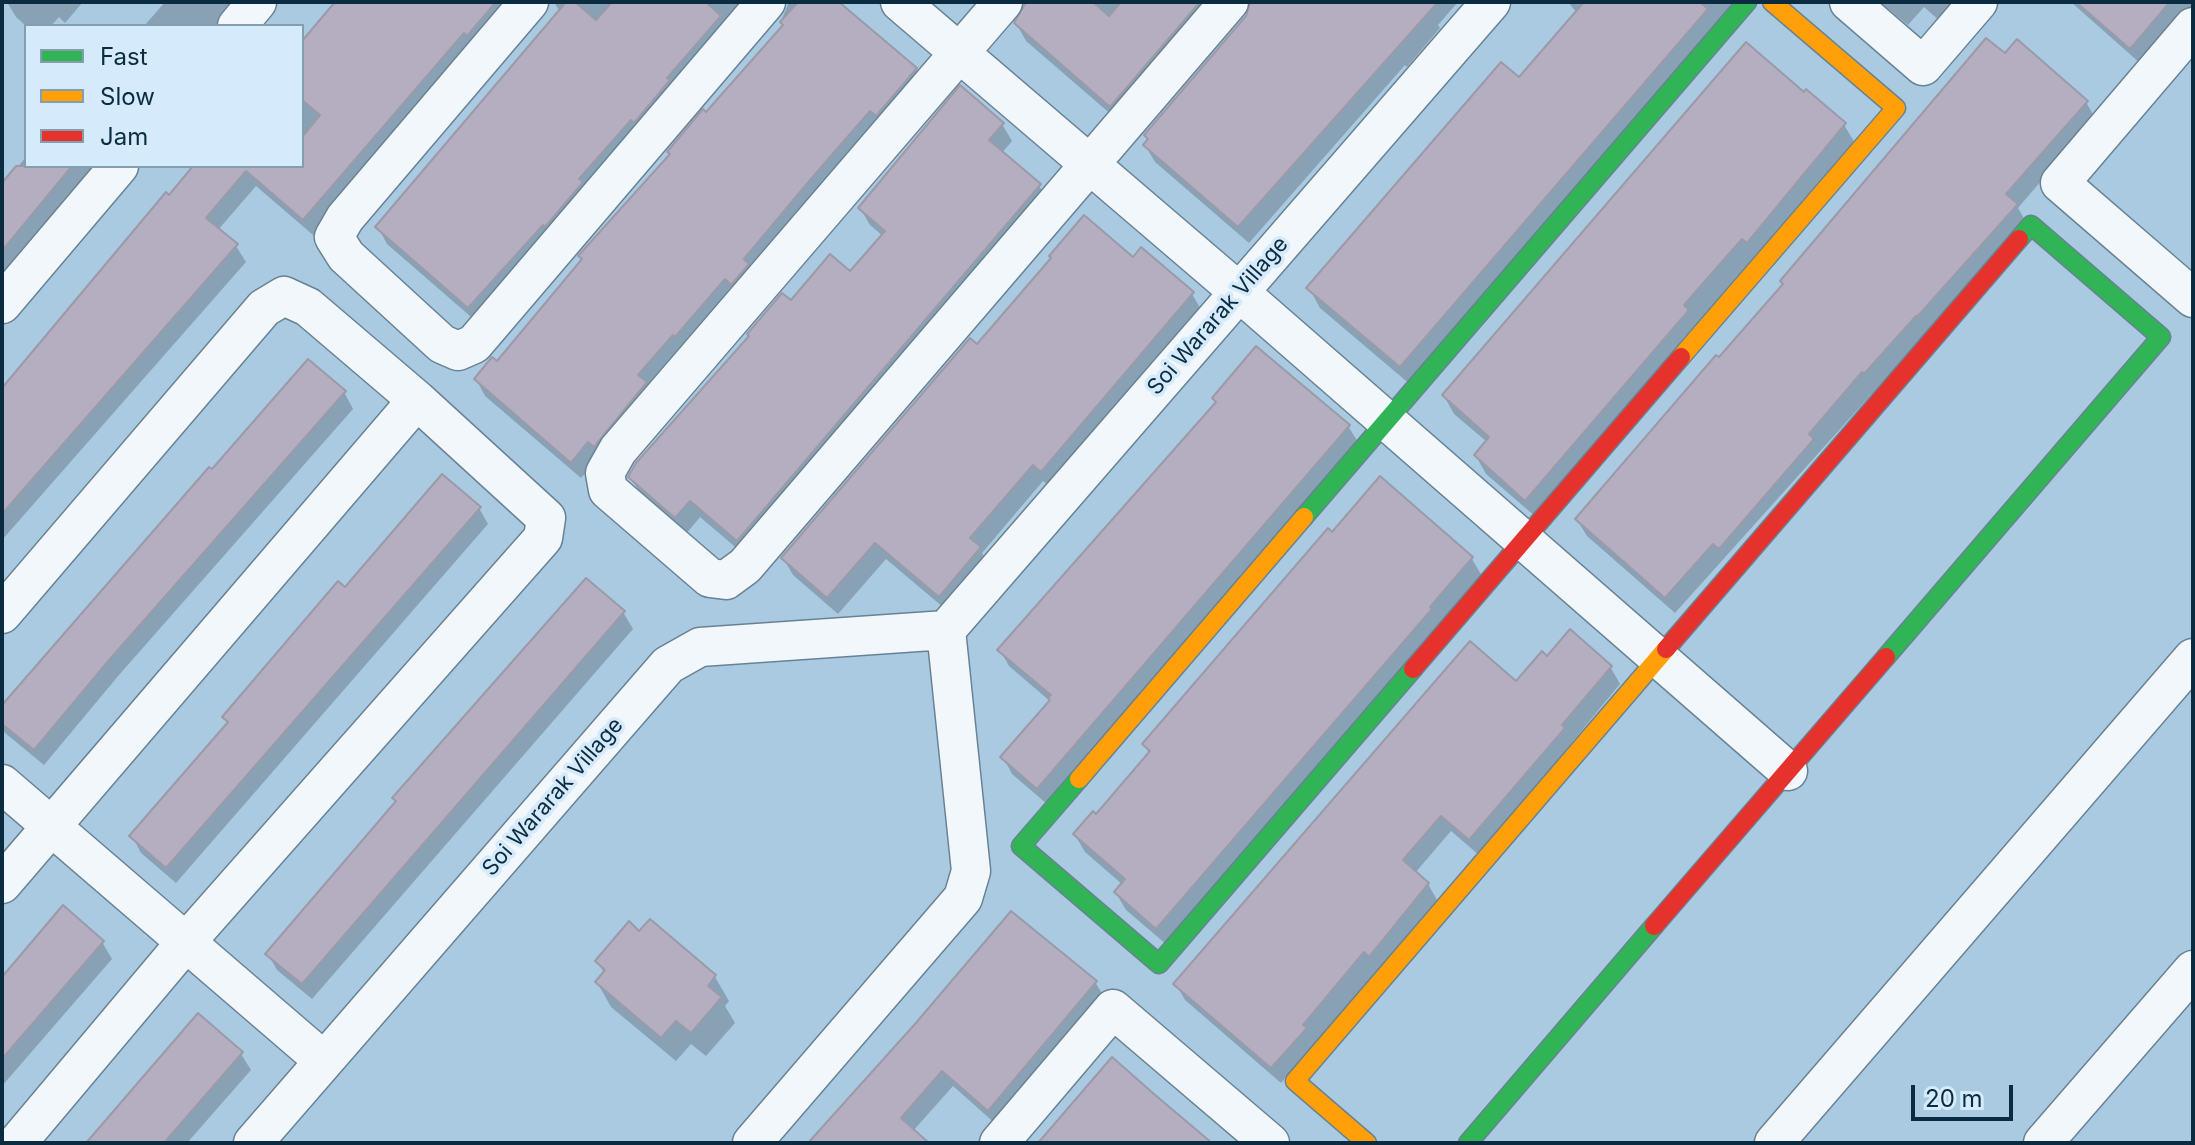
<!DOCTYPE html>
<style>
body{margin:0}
#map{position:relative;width:2195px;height:1145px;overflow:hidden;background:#aacae2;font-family:Inter,sans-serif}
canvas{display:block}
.frame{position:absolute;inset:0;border:4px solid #0b2c40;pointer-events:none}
.legend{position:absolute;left:24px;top:24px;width:280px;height:144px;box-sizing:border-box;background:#d5eafa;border:2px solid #849eb0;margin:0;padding:10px 14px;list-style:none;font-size:24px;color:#0b2c40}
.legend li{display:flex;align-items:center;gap:16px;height:40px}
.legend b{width:40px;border:2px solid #849eb0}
.scale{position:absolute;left:1911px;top:1085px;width:102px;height:36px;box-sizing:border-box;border:4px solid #0b2c40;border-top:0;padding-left:10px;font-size:24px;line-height:28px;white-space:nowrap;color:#0b2c40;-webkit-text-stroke:6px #d5eafa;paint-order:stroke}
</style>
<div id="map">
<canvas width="2195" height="1145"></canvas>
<div class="frame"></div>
<ul class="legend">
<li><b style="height:10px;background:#30b455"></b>Fast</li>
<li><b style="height:10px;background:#ff9f0a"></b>Slow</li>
<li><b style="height:10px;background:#e5322d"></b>Jam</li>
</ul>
<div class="scale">20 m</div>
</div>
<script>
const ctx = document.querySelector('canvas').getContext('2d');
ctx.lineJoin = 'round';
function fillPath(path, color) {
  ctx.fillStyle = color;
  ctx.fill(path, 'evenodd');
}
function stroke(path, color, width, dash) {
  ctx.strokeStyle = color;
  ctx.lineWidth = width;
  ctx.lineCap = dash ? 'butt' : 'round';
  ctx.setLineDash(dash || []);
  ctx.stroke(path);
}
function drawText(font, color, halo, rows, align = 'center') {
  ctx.font = font + ' Inter,sans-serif';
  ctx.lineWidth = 7;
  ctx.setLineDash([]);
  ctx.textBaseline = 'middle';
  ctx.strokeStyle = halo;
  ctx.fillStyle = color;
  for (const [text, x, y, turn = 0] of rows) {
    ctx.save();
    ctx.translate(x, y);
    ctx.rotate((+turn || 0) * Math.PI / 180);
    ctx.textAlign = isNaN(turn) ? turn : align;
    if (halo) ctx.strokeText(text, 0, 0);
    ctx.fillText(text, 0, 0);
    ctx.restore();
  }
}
fillPath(new Path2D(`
 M7,2h76l-18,21 -6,-6 -8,9h-25l-10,-9z
 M165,2h76l-20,24h-77z
 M337,2h182l-45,46 -161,187 -57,-49 -38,44 18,16 10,16 -244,278v-149l194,-225h106v-127l3,2z
 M554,2h209l-285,321 -91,-79 -9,-17 182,-215z
 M789,2h48l79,67 9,17 -344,392 -96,-82 -9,-17 21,-15 287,-337 -3,-6z
 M1026,2h200l-105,121 -95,-82 -10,-18z
 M1252,2h206l-20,23 2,3 -33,39 -2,-2 -156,178 -94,-81 -10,-17 103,-128z
 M1568,2h175l-331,384 -92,-78 -11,-20 210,-208 58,-67z
 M1880,2h98l-37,20 -17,-15 -16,18z
 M2071,2h122v3l-52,59z
 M2005,56l81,46 9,16 -77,90 8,14 -351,391 -88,-77 -10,-16 143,-160z
 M1804,95l40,30 11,18 -319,374 -50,-43 -10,-18 11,-14 -33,-28 -10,-18z
 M1002,124l10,17 -10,12 37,33 10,17 -302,354 -47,-40 -14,17 -45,-40 -11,-17 161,-174 59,-29 33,-38 -13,-11 -10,-17z
 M26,157v9h69l-93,111v-91z
 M1133,260l59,34 10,17 -150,177 -9,-7 -61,72 8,13 -40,47 -64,-54 -48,55 -45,-39 -10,-17 194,-211z
 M344,392l9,17 -234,266 -75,90 -39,-32 -3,-5v-19l210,-237z
 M1348,426l10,16 -311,362 -35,-30 -9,-17 48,-55 -42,-36 -9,-16z
 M479,508l9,16 -312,359 -35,-30 -9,-17 96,-112 -4,-7 121,-127z
 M1332,534l140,25 10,17 -315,369 -41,-35 -10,-17 7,-8 -38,-33 -10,-17 21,-19 53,-62 -5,-10z
 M623,612l10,17 -321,370 -35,-29 -9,-16z
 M1570,632l41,36 9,16 -141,171 -28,-24 -36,42 13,11 9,16 -156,183 -96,-83 -9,-16 371,-326z
 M650,922l65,55 14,24 -4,5 10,17 -29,33 -15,-12 -15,17 -65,-54 -14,-25 7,-9 -7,-12 43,-28z
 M102,942l10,17 -110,127v-106z
 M1095,982l10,16 -107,128 -45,-40 -40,45 13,12h-117z
 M241,1054l10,16 -64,73h-98z`), '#0003');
const building = new Path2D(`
 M335,2h161l-29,34 -3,-3 -161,187 -57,-49 -40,47 32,26 -236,270v-126l164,-196 3,3 24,-29h109v-29l18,-22 -18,-15v-59z
 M566,2h9l21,18 16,-18h94l15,14 -54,62 3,2 -36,43 -3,-3 -52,59 4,3 -38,45 -2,-2 -75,83 -93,-81z
 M798,2h41l78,66 -41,48 -6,-5 -60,69 -66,79 5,5 -18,21 -6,-6 -50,58 -2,-2 -35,40 9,7 -53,65 -6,-5 -17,21 -97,-84 18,-22 5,4 85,-102 -4,-3 92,-102 -3,-2 36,-43 3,3 77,-87 -3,-3z
 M1026,2h67l16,14 12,-14h79l-90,105 -96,-84z
 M1250,2h188l-200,225 -95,-82 5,-6 -4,-4 102,-119z
 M1584,2h116l8,7 -308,358 -94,-79 195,-226 18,15z
 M2076,2h94l-40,47z
 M1986,38l19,15 12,-14 71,62 -82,93 12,10 -101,113 -1,-1 -52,58 -2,-2 -53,62 5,5 -95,110 -6,-5 -48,54 -90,-79 141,-164 3,2 64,-73 -3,-3z
 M1746,42l58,50 2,-3 40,34 -99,120 -5,-4 -58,66 5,5 -164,191 -51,-46 15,-18 -47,-42z
 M960,85l44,38 -15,17 52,44 -304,357 -47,-40 -15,17 -47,-41 8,-14 113,-127 -2,-2 35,-41 9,7 39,-46 20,17 35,-40 -27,-23z
 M16,166h56l-70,85v-68z
 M1084,215l49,42 8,-10 53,45 -153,180 -8,-7 -63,73 11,9 -42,50 -64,-54 -48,55 -46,-40 189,-220 7,6 74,-86 -2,-2z
 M1256,346l94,79 -313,364 -37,-32 50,-57 -2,-2 3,-3 -54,-45 219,-248 -4,-4z
 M308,359l38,32 -236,268 -76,91 -32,-26v-19l207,-238 3,2z
 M442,474l39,33 -315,361 -37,-32 99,-114 -6,-5 116,-136 7,6z
 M1380,476l93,81 -43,50 2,2 -276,320 -42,-37 11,-13 -52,-45 20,-23 3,3 54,-63 -8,-7 186,-216 4,4z
 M586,578l39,33 -323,373 -37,-30 131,-153 -4,-3z
 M1570,629l42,37 -50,59 3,3 -96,112 -28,-24 -38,44 26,23 -60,74 -5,-5 -61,73 4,3 -36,40 -98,-84 297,-343 46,40 26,-30 5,5z
 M63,905l41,36 -102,118v-82z
 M1011,911l86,70 -109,130 -46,-40 -41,47 28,25h-121l107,-119z
 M650,919l66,56 -8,11 14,11 -31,36 -15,-12 -15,17 -66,-56 10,-12 -10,-9 34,-40 10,10z
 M198,1013l45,39 -79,91h-78z
 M1112,1057l42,37 58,49h-174z`);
fillPath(building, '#b4aec0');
stroke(building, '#9a9aa9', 2);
const street = new Path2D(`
 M529,2l-184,216 -11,19 12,19 96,88 16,7 16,-7 292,-342
 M900,2l339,290 549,479
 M1003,2l-385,448 -13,23 3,17 102,88 16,2 19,-14 484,-564
 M1849,2l74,64 55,-64
 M237,26l20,-24
 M2193,27l-133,156 133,115
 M2,304l117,-138
 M2,614l262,-306 20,-12 24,11 109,93 129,118 -3,20 -357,404 -169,201
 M2,784l322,277
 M2,884l415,-484
 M253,1143l415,-478 32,-18 246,-17 545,-628
 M752,1143l211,-245 8,-27 -25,-241
 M999,1143l114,-134 157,134
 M1774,1143l419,-485
 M2043,1143l150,-173`);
const fast = new Path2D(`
 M1304,517l443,-515
 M1886,657l275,-320 -130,-112 -12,14
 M1079,779l-58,67 138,118 254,-295
 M1468,1143l186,-217`);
const slow = new Path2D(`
 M1681,357l215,-249 -124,-106
 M1079,779l225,-262
 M1367,1143l-72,-62 371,-432`);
const jam = new Path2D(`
 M1666,649l353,-410
 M1413,669l268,-312
 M1654,926l232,-269`);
stroke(street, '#688294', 41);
stroke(fast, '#688294', 21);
stroke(slow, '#688294', 21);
stroke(jam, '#688294', 21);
stroke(street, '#f2f7fb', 38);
stroke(fast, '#30b455', 18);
stroke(slow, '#ff9f0a', 18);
stroke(jam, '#e5322d', 18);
drawText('22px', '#0b2c40', '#d5eafa', [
 ["Soi Wararak Village",1218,316,-49],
 ["Soi Wararak Village",553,797,-49]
]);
</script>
